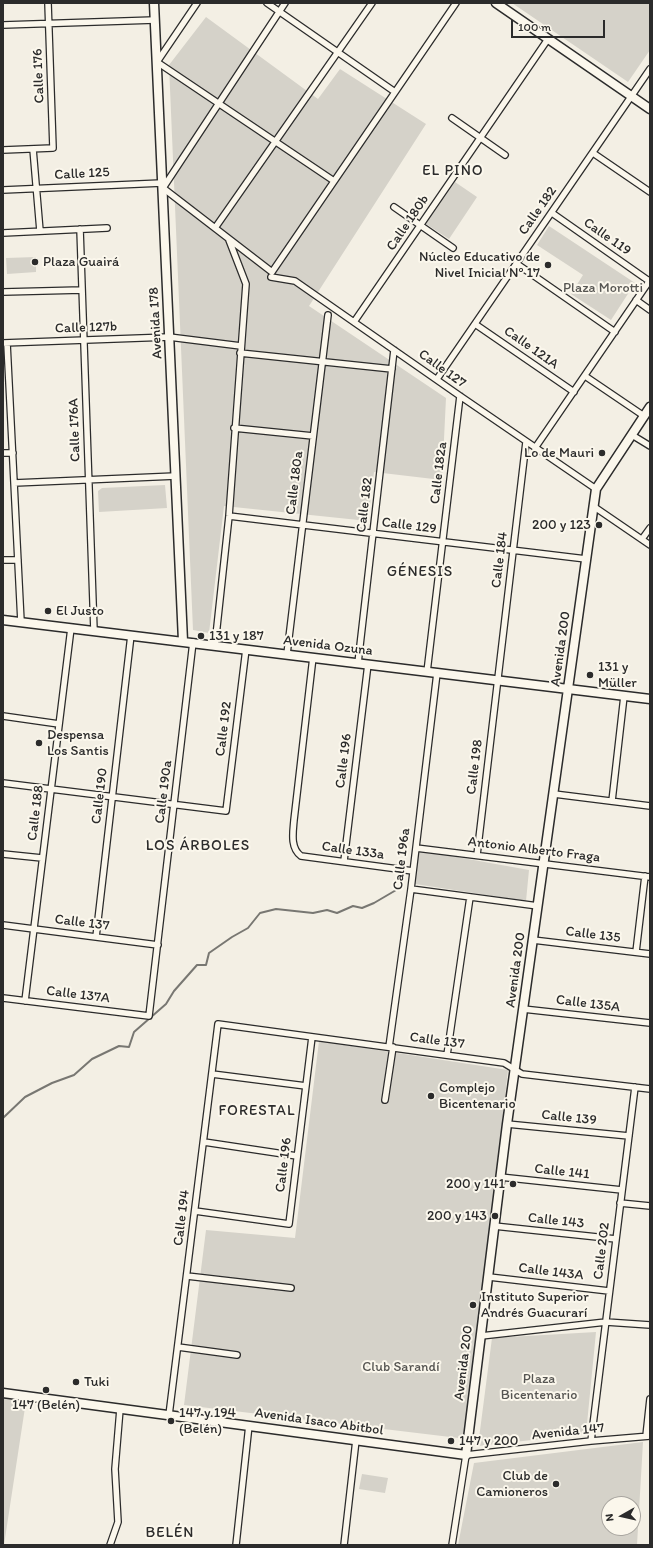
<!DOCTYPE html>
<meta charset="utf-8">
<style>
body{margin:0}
#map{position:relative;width:653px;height:1548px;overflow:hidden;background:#f3efe4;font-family:Itim,sans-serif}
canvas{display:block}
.frame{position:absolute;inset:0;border:4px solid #2b2b2b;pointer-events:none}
.north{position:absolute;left:601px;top:1496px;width:40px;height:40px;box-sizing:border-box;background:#fbf7ec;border:1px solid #a8a59f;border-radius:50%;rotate:262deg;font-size:11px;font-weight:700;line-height:16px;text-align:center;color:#2b2b2b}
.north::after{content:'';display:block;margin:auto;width:14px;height:18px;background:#2b2b2b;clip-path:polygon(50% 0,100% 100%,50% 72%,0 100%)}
.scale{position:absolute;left:511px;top:20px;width:94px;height:18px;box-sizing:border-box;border:2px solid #2b2b2b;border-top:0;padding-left:5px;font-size:12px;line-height:14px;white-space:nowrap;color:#2b2b2b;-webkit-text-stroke:3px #fbf7ec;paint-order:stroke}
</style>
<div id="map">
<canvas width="653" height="1548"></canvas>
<div class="frame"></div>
<div class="north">N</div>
<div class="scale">100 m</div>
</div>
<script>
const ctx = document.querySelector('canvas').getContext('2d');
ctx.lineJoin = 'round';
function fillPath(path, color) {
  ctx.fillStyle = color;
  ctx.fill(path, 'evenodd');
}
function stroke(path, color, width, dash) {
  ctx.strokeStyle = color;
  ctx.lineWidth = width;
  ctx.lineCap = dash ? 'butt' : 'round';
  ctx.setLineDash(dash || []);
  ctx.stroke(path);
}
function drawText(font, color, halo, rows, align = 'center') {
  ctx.font = font + ' Itim,sans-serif';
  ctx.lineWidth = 4;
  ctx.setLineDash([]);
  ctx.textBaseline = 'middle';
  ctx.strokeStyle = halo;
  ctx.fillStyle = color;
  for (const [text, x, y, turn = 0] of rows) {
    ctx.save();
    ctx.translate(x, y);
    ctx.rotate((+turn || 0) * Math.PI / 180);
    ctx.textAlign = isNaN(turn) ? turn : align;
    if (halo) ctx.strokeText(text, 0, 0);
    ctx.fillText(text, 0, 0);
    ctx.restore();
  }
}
fillPath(new Path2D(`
 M512,3h138v47l-22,32z
 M206,17l112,82 22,-30 86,55 -117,182 137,92 -4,82 -68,-8 -6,49 -144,-15 -15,127 -16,-3 -24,-565z
 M455,182l22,15 -28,42 -23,-15z
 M549,226l86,57 -24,37 -40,-26 12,-19 -46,-30z
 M36,257v15l-29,2 -1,-16z
 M165,485l2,23 -68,4 -1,-21 4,-3z
 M418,850l111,20 -3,31 -111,-17z
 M319,1041l189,29 -41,369 -283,-34 22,-175 89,8z
 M596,1332l-10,102 -108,12 14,-108z
 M3,1397l23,4 -22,144h-1z
 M643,1442l-6,103h-179l16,-82zM609,1504h24v24h-24z
 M362,1474l26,4 -3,15 -26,-4z`), '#d5d2c9');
stroke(new Path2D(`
 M3,1118l22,-21 27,-14 22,-8 18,-16 27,-13 10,1 5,-15 32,-28 8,-13 23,-26h9l3,-12 23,-16 16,-9 12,-15 16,-4 37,4 14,-3 10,3 16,-7 9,2 12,-5 29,-17`), '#787772', 2);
const street = new Path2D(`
 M197,3l-40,59 177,119
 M267,3l128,89
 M285,3l-122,185 109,84 184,-269
 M3,25l152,-5
 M452,118l53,37
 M33,149l7,82
 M3,150l50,-2 -5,-145
 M593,153l57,39
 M3,190l159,-7
 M394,207l59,41
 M552,213l97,68
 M215,228l157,-225
 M80,229l14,402
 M3,233l104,-5
 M517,264l98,68
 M271,277l24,4 165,115 136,93
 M3,292l79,-2
 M636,300l14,10
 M354,322l194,-283
 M475,324l99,68
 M3,343l166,-6 72,9
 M7,343l14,279
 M240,353l152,16
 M585,376l59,40
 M437,379l213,-310
 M234,428l79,8
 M632,435l18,11
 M535,448l115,-168
 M3,453h10
 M14,483l162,-7
 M593,506l57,39
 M229,516l357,43
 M642,539l8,-11
 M3,560h15
 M215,645l14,-129 17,-232 -17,-44
 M287,654l41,-339
 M313,657l-19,163c-1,12 -4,28 7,36l112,15
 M358,663l36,-313
 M427,672l33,-276
 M3,716l56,8
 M3,783l223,28 20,-162
 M554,794l96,12
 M612,801l12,-105
 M416,848l234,29
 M3,854l39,4
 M477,855l49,-413
 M344,861l24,-197
 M411,889l127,17
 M3,925l155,20
 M96,937l35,-302
 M533,940l117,14
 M636,952l9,-76
 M3,998l146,18 44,-374
 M25,1001l46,-373
 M523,1009l127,14
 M389,1047l22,-158 26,-216
 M447,1055l23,-158
 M212,1074l94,12
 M385,1100l8,-53
 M507,1124l122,12
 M204,1142l93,14
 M500,1177l122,13
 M620,1203l30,3
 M195,1211l94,13 23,-187
 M494,1226l122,13
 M187,1276l104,12
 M489,1277l120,14
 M481,1336l125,-14 44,3
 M178,1347l59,8
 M169,1415l49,-391 286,39 18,11 128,15
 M646,1436l4,-37
 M591,1441l44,-354
 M110,1545l8,-23 -3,-53 5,-60
 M236,1545l13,-120
 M344,1545l12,-105
 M452,1545l14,-90 125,-14 59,-5`);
const secondary = new Path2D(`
 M154,3l29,638
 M496,3l154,106
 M3,620c216,25 431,54 647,79
 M3,1393l463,62 41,-331 89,-635 54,-82`);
stroke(street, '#2b2b2b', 8);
stroke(secondary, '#2b2b2b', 11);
stroke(street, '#fbf7ec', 5.5);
stroke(secondary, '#fbf7ec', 8);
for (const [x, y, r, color] of [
 [35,262,4,"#2b2b2b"],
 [548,265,4,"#2b2b2b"],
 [602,453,4,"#2b2b2b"],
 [599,525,4,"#2b2b2b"],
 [48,611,4,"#2b2b2b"],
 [201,636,4,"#2b2b2b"],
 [590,675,4,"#2b2b2b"],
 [39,743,4,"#2b2b2b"],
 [431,1096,4,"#2b2b2b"],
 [513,1184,4,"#2b2b2b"],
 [495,1216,4,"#2b2b2b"],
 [473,1305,4,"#2b2b2b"],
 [76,1382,4,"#2b2b2b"],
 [46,1390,4,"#2b2b2b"],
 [171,1421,4,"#2b2b2b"],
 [451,1441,4,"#2b2b2b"],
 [556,1484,4,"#2b2b2b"]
]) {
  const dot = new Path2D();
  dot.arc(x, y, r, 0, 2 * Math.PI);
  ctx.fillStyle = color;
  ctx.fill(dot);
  stroke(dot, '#fbf7ec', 1.5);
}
drawText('14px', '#2b2b2b', '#fbf7ec', [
 ["Calle 176",39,76,-92],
 ["Calle 125",82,174,-3],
 ["Calle 182",538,211,-55],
 ["Calle 180b",408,223,-56],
 ["Calle 119",607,237,35],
 ["Avenida 178",156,323,-93],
 ["Calle 127b",86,328,-2],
 ["Calle 121A",531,348,35],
 ["Calle 127",442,369,36],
 ["Calle 176A",75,430,-92],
 ["Calle 182a",439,473,-83],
 ["Calle 180a",295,483,-83],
 ["Calle 182",365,505,-83],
 ["Calle 129",409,526,7],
 ["Calle 184",500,560,-83],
 ["Avenida Ozuna",328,646,7],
 ["Avenida 200",561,649,-82],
 ["Calle 192",224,729,-83],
 ["Calle 196",344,761,-83],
 ["Calle 198",475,767,-83],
 ["Calle 190a",164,792,-83],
 ["Calle 190",100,796,-83],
 ["Calle 188",36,813,-83],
 ["Antonio Alberto Fraga",534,850,7],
 ["Calle 133a",353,851,8],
 ["Calle 196a",402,859,-83],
 ["Calle 137",82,923,7],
 ["Calle 135",593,935,7],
 ["Avenida 200",516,970,-82],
 ["Calle 137A",78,995,7],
 ["Calle 135A",588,1004,7],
 ["Calle 137",437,1041,8],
 ["Calle 139",569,1118,6],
 ["Calle 196",284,1165,-83],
 ["Calle 141",562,1172,6],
 ["Calle 194",182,1218,-83],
 ["Calle 143",556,1221,6],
 ["Calle 202",602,1251,-83],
 ["Calle 143A",551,1272,7],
 ["Avenida 200",464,1363,-83],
 ["Avenida Isaco Abitbol",319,1422,8],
 ["Avenida 147",568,1432,-6]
]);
drawText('14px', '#2b2b2b', '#fbf7ec', [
 ["Núcleo Educativo de",540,257,"right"],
 ["Nivel Inicial Nº 17",540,273,"right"],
 ["Plaza Guairá",43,262],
 ["Lo de Mauri",594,453,"right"],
 ["200 y 123",591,525,"right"],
 ["El Justo",56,611],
 ["131 y 187",209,636],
 ["131 y",598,667],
 ["Müller",598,683],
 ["Despensa",47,735],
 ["Los Santis",47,751],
 ["Complejo",439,1088],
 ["Bicentenario",439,1104],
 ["200 y 141",505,1184,"right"],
 ["200 y 143",487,1216,"right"],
 ["Instituto Superior",481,1297],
 ["Andrés Guacurarí",481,1313],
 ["Tuki",84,1382],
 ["147 (Belén)",46,1405,"center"],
 ["147 y 194",179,1413],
 ["(Belén)",179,1429],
 ["147 y 200",459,1441],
 ["Club de",548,1476,"right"],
 ["Camioneros",548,1492,"right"]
], 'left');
drawText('14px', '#565552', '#fbf7ec', [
 ["Plaza Morotti",603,288],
 ["Club Sarandí",401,1367],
 ["Plaza",539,1379],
 ["Bicentenario",539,1395]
]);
ctx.letterSpacing = '1px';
drawText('15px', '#2b2b2b', '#fbf7ec', [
 ["EL PINO",453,171],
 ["GÉNESIS",420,572],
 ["LOS ÁRBOLES",198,846],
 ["FORESTAL",257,1111],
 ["BELÉN",170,1533]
]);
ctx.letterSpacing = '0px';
</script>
